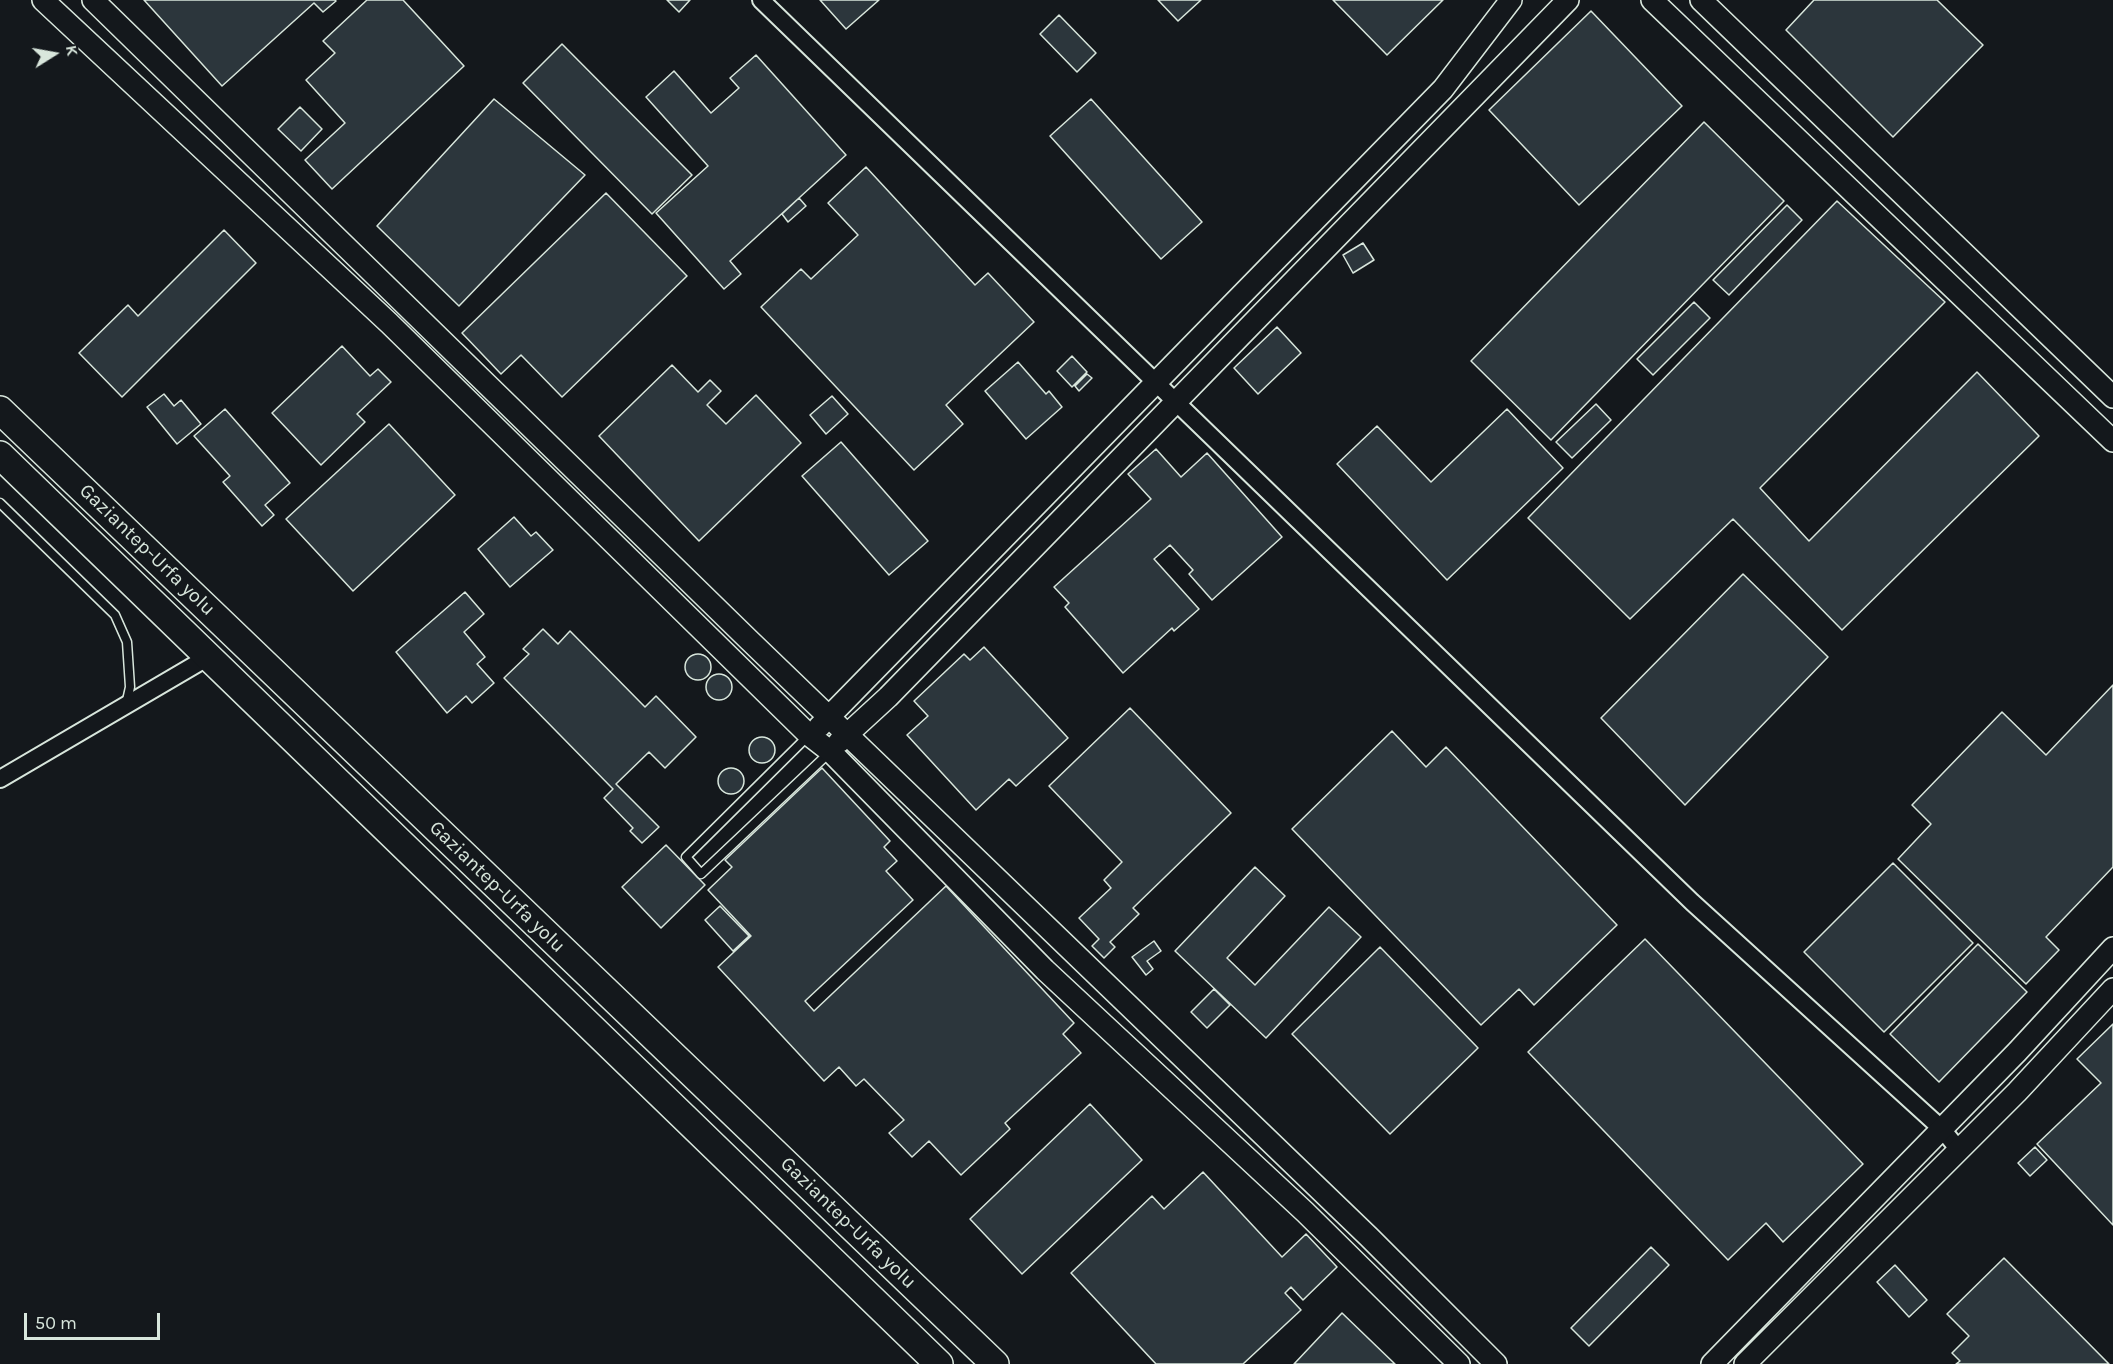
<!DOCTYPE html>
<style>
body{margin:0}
#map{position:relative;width:2113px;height:1364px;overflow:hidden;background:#14181c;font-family:Karla,sans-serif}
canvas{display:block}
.north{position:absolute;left:24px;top:24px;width:60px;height:60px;-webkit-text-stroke:4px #14181c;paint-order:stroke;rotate:79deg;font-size:16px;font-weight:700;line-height:24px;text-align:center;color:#d8e6dc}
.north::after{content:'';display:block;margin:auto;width:21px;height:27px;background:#d8e6dc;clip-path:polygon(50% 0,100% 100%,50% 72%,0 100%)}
.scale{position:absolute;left:24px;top:1313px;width:136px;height:27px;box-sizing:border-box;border:3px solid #d8e6dc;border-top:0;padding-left:8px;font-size:18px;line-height:21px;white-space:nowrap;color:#d8e6dc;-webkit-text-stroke:4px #14181c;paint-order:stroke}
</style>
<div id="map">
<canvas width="2113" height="1364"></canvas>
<div class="north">K</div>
<div class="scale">50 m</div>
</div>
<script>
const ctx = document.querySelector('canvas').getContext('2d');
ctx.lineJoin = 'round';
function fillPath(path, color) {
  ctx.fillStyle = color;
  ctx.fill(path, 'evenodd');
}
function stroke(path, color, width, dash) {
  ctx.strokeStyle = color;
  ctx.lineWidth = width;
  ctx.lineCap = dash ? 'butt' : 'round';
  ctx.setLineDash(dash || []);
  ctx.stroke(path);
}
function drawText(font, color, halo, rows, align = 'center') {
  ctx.font = font + ' Karla,sans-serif';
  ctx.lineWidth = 4.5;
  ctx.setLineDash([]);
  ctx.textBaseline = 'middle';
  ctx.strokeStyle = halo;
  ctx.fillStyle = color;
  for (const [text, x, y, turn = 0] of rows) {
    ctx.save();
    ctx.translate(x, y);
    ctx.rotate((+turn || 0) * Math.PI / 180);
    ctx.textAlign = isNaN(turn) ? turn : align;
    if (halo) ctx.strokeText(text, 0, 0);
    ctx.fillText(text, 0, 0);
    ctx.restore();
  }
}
const building = new Path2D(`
 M144,0h191l1,1 -13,11 -9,-9 -92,83z
 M367,0h36l61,66 -132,123 -27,-29 40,-37 -39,-43 29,-27 -12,-12z
 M667,0h23l-11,12z
 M820,0h59l-33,29z
 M1158,0h43l-23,21z
 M1333,0h110l-56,55z
 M1937,0l46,45 -90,92 -107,-107 28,-30z
 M1591,11l91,95 -103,99 -90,-95z
 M1059,15l37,38 -19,19 -37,-38z
 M562,44l130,131 -40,39 -129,-131z
 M756,55l90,100 -116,106 11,13 -17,15 -68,-76 52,-47 -62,-69 28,-26 37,42 28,-25 -9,-10z
 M494,99l91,76 -126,131 -82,-80z
 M1091,99l111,123 -41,37 -111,-123z
 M300,107l22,22 -21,22 -23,-22z
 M1704,122l80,79 -233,239 -80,-79z
 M866,167l109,118 13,-12 46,49 -88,83 17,19 -49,46 -153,-163 40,-38 10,10 47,-44 -30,-32z
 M606,193l81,83 -125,121 -41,-42 -20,19 -39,-41z
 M799,198l7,8 -18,16 -6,-8z
 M1837,201l108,101 -185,186 49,53 168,-169 62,64 -197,194 -109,-111 -103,100 -102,-101z
 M1787,205l15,15 -73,75 -16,-15z
 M224,230l32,33 -134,134 -43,-44 49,-48 10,11z
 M1363,243l11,17 -21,13 -10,-18z
 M1694,302l16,16 -57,57 -16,-16z
 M1277,327l24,26 -43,41 -24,-26z
 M342,346l28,30 8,-7 13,13 -34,32 8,8 -44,43 -49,-52z
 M1072,356l15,16 -15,15 -15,-16z
 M1018,362l28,32 3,-3 13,16 -36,32 -41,-48z
 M672,365l26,27 12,-12 11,11 -14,14 19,19 30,-29 45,48 -102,98 -100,-105z
 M1087,374l5,4 -13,13 -4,-5z
 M164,394l10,12 7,-6 20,24 -24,20 -30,-37z
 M832,396l16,18 -22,20 -16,-19z
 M1596,404l15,16 -39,38 -16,-16z
 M225,409l65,74 -25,22 9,10 -12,11 -39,-44 7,-6 -36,-40z
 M1507,409l56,59 -116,112 -110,-116 40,-38 54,56z
 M389,424l66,71 -102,96 -67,-72z
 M841,442l87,99 -39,34 -87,-99z
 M1156,449l25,28 26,-24 75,84 -70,63 -23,-26 4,-4 -23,-25 -16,14 45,50 -25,22 -2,-3 -49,45 -58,-66 4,-4 -15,-16 97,-88 -23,-25z
 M514,517l17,19 5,-4 17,18 -43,37 -32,-38z
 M1743,574l85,83 -143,148 -84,-87z
 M465,592l19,22 -20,18 21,25 -8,7 17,19 -22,20 -6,-7 -19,17 -51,-61z
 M543,629l15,15 12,-13 75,76 11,-11 40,41 -31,31 -16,-16 -33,32 43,43 -17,16 -12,-12 3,-3 -29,-30 9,-9 -109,-111 25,-24 -6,-5z
 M984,647l84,91 -52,48 -7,-7 -33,31 -69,-75 21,-19 -14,-15 50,-47 6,6z
 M685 667a13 13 0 1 1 26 0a13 13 0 1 1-26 0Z
 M706 687a13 13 0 1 1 26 0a13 13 0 1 1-26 0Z
 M2113,685v182l-67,70 13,13 -33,34 -128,-125 33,-35 -19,-19 90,-93 44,43z
 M1130,708l101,105 -98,95 6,6 -29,28 5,5 -11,11 -12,-12 7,-7 -20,-21 32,-30 -7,-8 18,-18 -73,-76z
 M1392,731l34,36 20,-20 171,178 -83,80 -15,-16 -38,36 -189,-196z
 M749 750a13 13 0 1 1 26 0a13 13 0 1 1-26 0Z
 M822,768l68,73 -6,6 13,14 -11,10 27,29 -108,101 9,10 132,-125 128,137 -11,11 18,19 -76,70 5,6 -49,46 -32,-34 -17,16 -23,-24 15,-13 -40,-41 -8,7 -17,-19 -15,14 -106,-114 33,-31 -43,-46 24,-23 -7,-7z
 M718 781a13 13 0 1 1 26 0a13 13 0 1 1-26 0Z
 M666,845l39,40 -44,43 -39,-41z
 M1893,863l80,80 -89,89 -80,-80z
 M1255,867l30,29 -58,62 28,27 74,-78 32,30 -95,101 -91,-87z
 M720,906l29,30 -16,15 -28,-31z
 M1645,939l218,225 -80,78 -17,-19 -38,37 -200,-208z
 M1154,941l7,10 -14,10 6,8 -7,6 -14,-18z
 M1978,944l49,48 -88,90 -49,-48z
 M1380,947l98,101 -88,86 -98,-100z
 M1214,989l16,16 -23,23 -16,-16z
 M2113,1024v201l-76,-81 64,-61 -24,-24z
 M1090,1104l52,56 -120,114 -52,-55z
 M2035,1147l12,13 -17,16 -12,-13z
 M1203,1172l79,85 24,-23 31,33 -34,33 -12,-13 -6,6 16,17 -58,54h-87l-85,-91 81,-77 12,13z
 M1651,1247l18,18 -80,81 -18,-18z
 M2004,1258l105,106h-153l4,-3 -8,-8 17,-17 -22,-22z
 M1895,1265l32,35 -18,17 -32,-35z
 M1342,1313l53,51h-101z`);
fillPath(building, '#2c363c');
stroke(building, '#d8e6dc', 1.5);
const service = new Path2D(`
 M0,503l115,112 12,27 3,45 -4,18
 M808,736l-122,121 15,17 129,-122`);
const minor = new Path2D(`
 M761,0l931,902 250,227 17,21
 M0,779l210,-123`);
const tertiary = new Path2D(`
 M43,0l346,323 420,412 22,17 214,218 260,242 154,152
 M93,0l656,640 620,597 127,127
 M1652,0l461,441
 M1701,0l412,397
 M819,727l624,-638 68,-89
 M839,742l49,-45 680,-697
 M1712,1364l305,-312 96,-104
 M1745,1364l272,-272 96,-103`);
const trunk = new Path2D(`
 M0,410l995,954
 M0,455l939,909`);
stroke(service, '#d8e6dc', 11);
stroke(minor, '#d8e6dc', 20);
stroke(tertiary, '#d8e6dc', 24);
stroke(trunk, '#d8e6dc', 30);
stroke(service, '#14181c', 8);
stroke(minor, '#14181c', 16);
stroke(tertiary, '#14181c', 21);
stroke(trunk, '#14181c', 27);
drawText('20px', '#d8e6dc', '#14181c', [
 ["Gaziantep-Urfa yolu",147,550,44],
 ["Gaziantep-Urfa yolu",497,887,44],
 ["Gaziantep-Urfa yolu",848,1223,44]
]);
</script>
